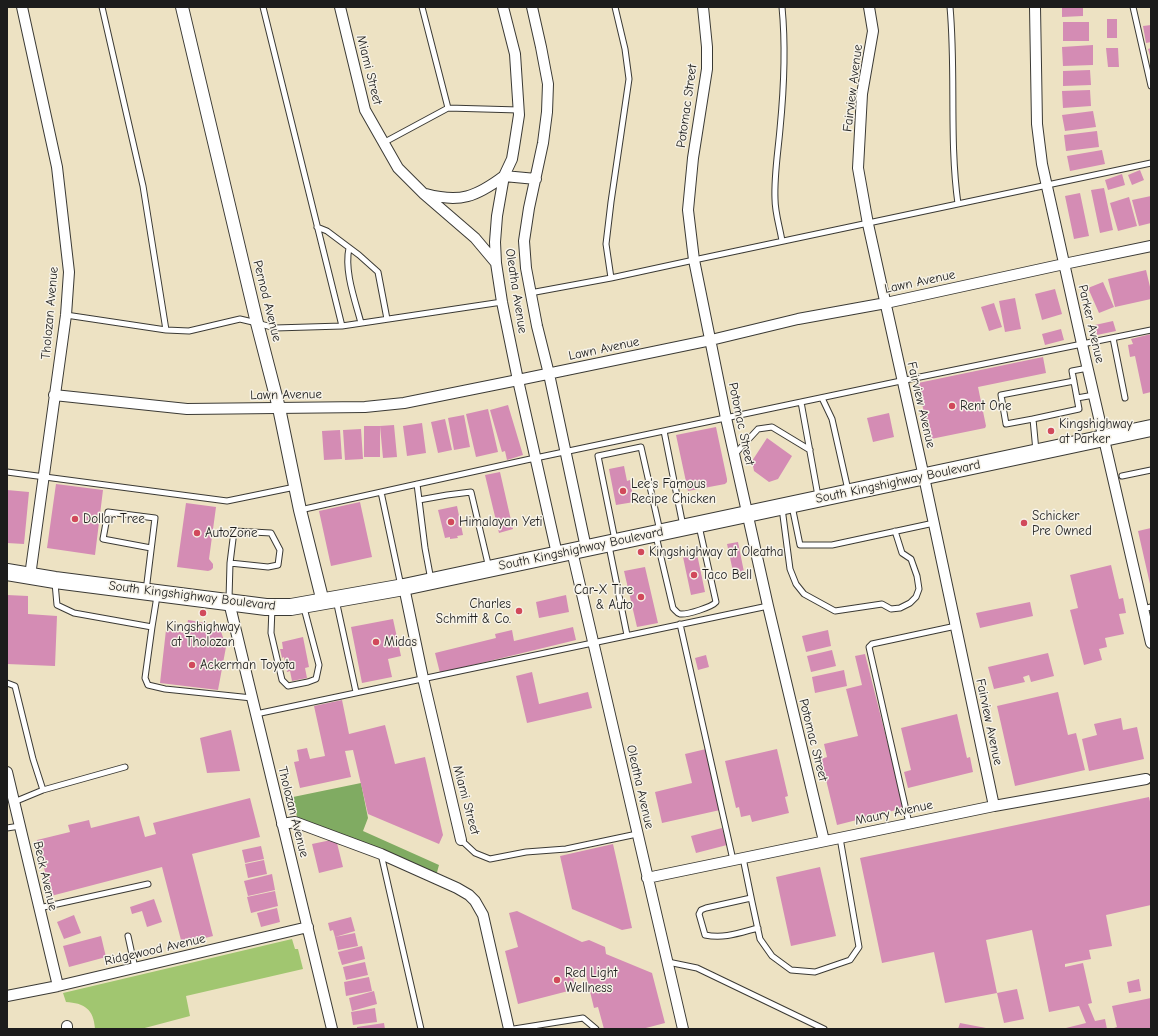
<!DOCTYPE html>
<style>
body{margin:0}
#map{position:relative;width:1158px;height:1036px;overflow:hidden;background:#ede2c3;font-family:"Comic Neue",sans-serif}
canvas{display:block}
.frame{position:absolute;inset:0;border:8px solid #1c1c1c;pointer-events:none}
</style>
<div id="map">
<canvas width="1158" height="1036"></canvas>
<div class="frame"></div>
</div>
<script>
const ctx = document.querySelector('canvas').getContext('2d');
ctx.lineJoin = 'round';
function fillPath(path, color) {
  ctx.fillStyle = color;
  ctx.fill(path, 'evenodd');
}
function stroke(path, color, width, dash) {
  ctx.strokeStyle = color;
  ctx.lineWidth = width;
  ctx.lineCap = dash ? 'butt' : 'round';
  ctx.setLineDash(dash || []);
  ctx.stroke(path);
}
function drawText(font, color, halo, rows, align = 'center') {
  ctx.font = font + ' "Comic Neue",sans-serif';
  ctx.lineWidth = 3;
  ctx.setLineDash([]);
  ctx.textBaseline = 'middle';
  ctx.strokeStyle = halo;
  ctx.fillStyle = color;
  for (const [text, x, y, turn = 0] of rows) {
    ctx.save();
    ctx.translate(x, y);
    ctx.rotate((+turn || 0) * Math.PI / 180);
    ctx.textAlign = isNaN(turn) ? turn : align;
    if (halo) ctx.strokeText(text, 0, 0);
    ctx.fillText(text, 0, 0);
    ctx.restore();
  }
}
fillPath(new Path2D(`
 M292,939l3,10h3l5,20 -117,27 4,20 -49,13h-46c-1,-20 -11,-26 -29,-27l-3,-9z`), '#a1c670');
fillPath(new Path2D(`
 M361,783l7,35 -5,13 76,34 -3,11 -139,-59 -4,-20z`), '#80ab62');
fillPath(new Path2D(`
 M1062,7h21v9l-21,1z
 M1107,19h10v19h-10z
 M1063,22h26v19h-26z
 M1151,25v17l-5,1 -3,-17z
 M1093,45v20l-30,1 -1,-19z
 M1106,48h12l1,19h-11z
 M1151,48v11l-3,-10z
 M1090,70l1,15 -28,1v-15z
 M1090,90l1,16 -28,2 -1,-17z
 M1093,111l3,16 -31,4 -3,-16z
 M1097,131l2,16 -33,4 -2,-16z
 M1102,150l3,14 -35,7 -3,-15z
 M1140,170l4,10 -12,5 -4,-10z
 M1122,174l3,11 -17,5 -3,-10z
 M1104,188l9,42 -13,3 -9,-43z
 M1080,193l9,43 -15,3 -9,-43z
 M1151,196v27l-12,3 -7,-26z
 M1129,197l8,29 -19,5 -8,-28z
 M1146,270l5,21v8l-36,8 -7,-28z
 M1103,282l11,25 -15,6 -11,-25z
 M1055,289l7,25 -20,6 -7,-26z
 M1015,298l6,31 -16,3 -6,-31z
 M994,303l8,24 -13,4 -8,-24z
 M1113,321l3,10 -19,4 -2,-10z
 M1061,329l3,11 -19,5 -3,-11z
 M1151,334v58l-8,2 -8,-38 -5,1 -2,-12 5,-1 -2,-5z
 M1043,357l3,16 -68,14 8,39 -1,2 -54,11 -2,-1 -11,-55z
 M508,405l15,50 -16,5 -2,-9 -3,1 -12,-42z
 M488,409l10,43 -22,5 -10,-43z
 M889,413l5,24 -21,5 -6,-24z
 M464,415l6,32 -16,3 -6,-32z
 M445,419l7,31 -14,3 -7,-31z
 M422,423l4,30 -19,3 -4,-30z
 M394,425l3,32 -14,1 -3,-32z
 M364,426h16v31h-16z
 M716,427l11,52v3l-2,2 -37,7 -12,-56z
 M361,429l2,30 -18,1 -2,-30z
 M340,430l2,29 -18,1 -2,-29z
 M767,438l25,18 -14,23 -9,3 -15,-11 -2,-10z
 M624,466l3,15 3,-1 4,22 -18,3 -7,-36z
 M500,472l13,57 -14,4 -14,-58z
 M56,484l47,6 -8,65 -48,-7z
 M7,490l22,2 -5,52 -17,-1z
 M360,502l12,55 -41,9 -12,-55z
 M186,503l30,4 -7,52 4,5v4l-2,2 -3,1 -31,-4z
 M457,506l6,29 -6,1 1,2 -8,1v-2l-5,1 -7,-28z
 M1151,528v56h-1l-12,-53z
 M738,542l7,35 -4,1 -1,-3 -6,1 -7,-32z
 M697,554l8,38 -14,3 -8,-38z
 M1111,565l8,34 4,-1 3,15 -7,1 5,20 -19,4 2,9 -8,2 3,11 -18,5 -14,-55 8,-2 -8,-33z
 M645,567l13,56 -21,4 -13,-56z
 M7,595l21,1v18l29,2 -2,50 -48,-2z
 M566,595l3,17 -30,6 -3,-16z
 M1030,602l3,14 -53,12 -4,-15z
 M393,619l8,37 -13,3 4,18 -30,6 -11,-56z
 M188,620l31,5 7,22 -8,43 -58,-7 6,-53 20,3z
 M573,627l3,13 -136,33 -5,-20 61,-15 -1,-4 17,-4 2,11z
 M828,630l3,16 -25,6 -4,-16z
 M303,637l6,30 -4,1 2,10 -15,3 -2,-10 -3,1 -3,-15 -2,1 -2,-9h3l-1,-7z
 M832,650l4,16 -25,6 -4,-16z
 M1048,653l6,23 -23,6 -2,-7 -6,2 2,5 -31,7 -6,-22z
 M865,654l39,154 -67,17 -16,-66 6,-2 -3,-13 34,-8 -12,-47 16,-4 -7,-29z
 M706,655l3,12 -11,3 -3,-12z
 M844,670l3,16 -32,7 -3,-16z
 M532,672l7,32 49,-12 4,16 -65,15 -11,-47z
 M1058,692l10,43 8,-2 9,37 -70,16 -18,-80z
 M342,700l7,34 36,-9 10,39 30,-7 18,78 -4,9 -71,-30 -15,-64 -8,1 6,26 -51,11 -6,-26 5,-1 -2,-11 10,-2 3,11 15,-3 -11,-50z
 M957,714l10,44 3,-1 3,15 -65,16 -4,-16 7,-2 -10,-42z
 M1121,718l2,12 14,-3 7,32 -55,12 -7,-32 15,-4 -3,-11z
 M231,730l9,41 -33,2 -7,-35z
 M706,749l14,61 -58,13 -7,-31 37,-9 -7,-29z
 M777,749l11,47 -3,1 4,16 -37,9 -2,-7 -9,2 -2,-10 -3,1 -11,-47z
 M1149,797l2,9v99l-45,10 6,31 -23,4 2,9 -26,5v3l18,-4 9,40 -4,1 7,17 10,-2 2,10h-45l24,-6 -7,-17 -30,6 -17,-82 -46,10 11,53 -52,10 -11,-51 -52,11 -22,-105z
 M250,798l10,39 -68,17 21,82 -31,8 -20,-77 -111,29 -14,-56 33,-8 -2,-7 21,-5 2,8 48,-12 6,21 11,-3 -3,-11z
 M722,828l5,17 -31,8 -5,-17z
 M336,839l7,28 -24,6 -7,-29z
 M613,844l19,84 -10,2 -50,-21 -12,-53z
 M261,846l3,13 -19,4 -3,-13z
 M264,860l3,14 -19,4 -3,-14z
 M820,867l16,69 -45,10 -15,-69z
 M272,874l3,16 -27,6 -4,-15z
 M275,891l3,15 -27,7 -4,-16z
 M154,899l8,23 -15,5 -5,-16 -10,3 -2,-7z
 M277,908l3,14 -19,5 -4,-14z
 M517,911l65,31 7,-2 16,7 1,7 46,19 13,50 -23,6h-38l-6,-22 -4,1 -8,-33 -13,4 3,10 -58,15 -13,-53 13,-4 -9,-34z
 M74,915l7,18 -17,6 -7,-17z
 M351,917l4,14 -20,6 -2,-7 -3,1 -2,-8z
 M355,933l3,13 -20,4 -3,-13z
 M101,936l5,21 -37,10 -6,-21z
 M362,946l3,13 -23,6 -4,-13z
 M365,962l3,13 -22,5 -3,-13z
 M369,977l3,14 -26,5 -2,-14z
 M1139,979l2,12 -12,2 -2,-11z
 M1017,989l7,30 -20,4 -7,-30z
 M374,991l3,13 -25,7 -3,-13z
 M1151,998v31h-40l6,-2 -5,-21z
 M375,1008l2,14 -24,3 -2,-13z
 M384,1023l1,6h-28v-2z
 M960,1023l26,5v1h-28z`), '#d48cb4');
const service = new Path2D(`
 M102,7l41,179 23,144
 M263,7l79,319
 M422,7l26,101
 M950,7c6,66 -1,132 8,197
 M1133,7l18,79
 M383,143l65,-35 71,2
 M317,227l10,4 32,24 19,17 9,47
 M782,241c-2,-13 -7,-28 -7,-42 -1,-23 3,-47 5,-70 4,-41 6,-81 2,-122
 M349,248c-5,23 6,52 12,75
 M611,278l-5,-34 5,-42 18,-123 -4,-30 -10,-42
 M530,293l81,-15 83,-18 457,-97
 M66,315l100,15 23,1 51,-12 17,4 18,5 67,-2 160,-24
 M1113,338l12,60
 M822,398l10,21 16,71
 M1077,398l17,-3
 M801,402l17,94
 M1033,419l46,-10 -7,-38 16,-3
 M664,431l19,95
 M1036,451l-3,-32 -27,5 -5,-29 73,-14
 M735,454l23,-25 14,-2 38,23
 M7,472l220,29 68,-14
 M1122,476l29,-6
 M417,484l8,64 6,32
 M381,492l20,94
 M419,500l28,-5 24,-3 18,76
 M792,506l8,39h32l102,-22
 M782,508l8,61 6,15 8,10 31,17 47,-7 9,5 9,-1 10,-5 6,-6 3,-8 -2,-13 -6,-17 -9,-6 -7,-22
 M300,510l226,-50 389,-82 236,-48
 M656,536l17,72c2,2 4,5 7,6 7,1 32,-7 36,-12l-17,-76
 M615,540l-17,-84 43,-9 19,84
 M609,546l18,89
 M55,583l2,22 17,8 78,14 5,-31
 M146,591l9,-73 -47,-6 -5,27 48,9
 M229,599l1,-36 4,-32 37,2 9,17 -2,15 -10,2 -38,-4
 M336,600l20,92
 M272,608l-1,25 11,47 6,6 20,-4 8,-3 3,-14 -15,-57
 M1143,609l8,-2
 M680,624l53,236
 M152,627l-7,51 3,7 17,4 87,9
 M7,683l8,3 18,73 10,31 82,-23
 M256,714l512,-108
 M14,802l29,-12
 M909,823l-40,-176 3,-3 84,-18
 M7,828l13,-2
 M461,840l14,13 15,6 36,-7 40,-3 71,-15
 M381,854l40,175
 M743,858l9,44 8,37 12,17 19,14 24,2 35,-12 9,-13 -19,-109
 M751,898l-45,10 -5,2 -2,4 6,21c19,4 34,-2 53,-7
 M39,908l109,-24
 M128,936l7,32
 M668,962l29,6 127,61
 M514,1029l69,-11 13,11`);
const minor = new Path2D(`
 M22,7l35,160 12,105 -3,43 -36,261
 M340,7l25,103 33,58 26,26 51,44 21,25
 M503,7l12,47 4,61 -5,32 -2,12 -8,17 -7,40 -2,26 1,21 6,39 16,78 39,174
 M532,7l9,40 7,37 -1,28 -4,31 -14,65 -5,33 2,27 11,58 12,48 37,174
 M703,7l4,40v22l-14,89 -5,52 6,50 32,158 42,188 56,235
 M869,7l4,24 -11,63 -4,74 10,56 56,253 70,329
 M1035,7l2,117 5,40 40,180 69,299
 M426,194c34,9 50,3 78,-18l32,3
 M54,395l133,14 178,-2 39,-4 114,-23 193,-40 87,-21 88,-16 178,-39 87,-18
 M572,551l111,478
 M404,587l19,91 38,162
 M229,602l103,427
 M7,772l51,214
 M282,824l13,-2 86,32 76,34 12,7 6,6 8,14 26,114
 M647,878l347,-72 152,-27
 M7,996l51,-10 250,-59
 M67,1026v3`);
const tertiary = new Path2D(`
 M182,7l75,316 22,85 21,102 23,92`);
const primary = new Path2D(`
 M7,572l48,8 211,27h25l113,-20 747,-159`);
stroke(service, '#3b3a35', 7);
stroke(minor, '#3b3a35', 12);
stroke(tertiary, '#3b3a35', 14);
stroke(primary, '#3b3a35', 18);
stroke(service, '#fff', 5);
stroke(minor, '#fff', 10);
stroke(tertiary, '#fff', 12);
stroke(primary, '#fff', 16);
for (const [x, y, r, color] of [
 [952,406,4,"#d1495b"],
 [1051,431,4,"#d1495b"],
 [623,491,4,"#d1495b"],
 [75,519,4,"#d1495b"],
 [451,522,4,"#d1495b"],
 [1024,523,4,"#d1495b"],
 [197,533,4,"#d1495b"],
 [641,552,4,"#d1495b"],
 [694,575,4,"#d1495b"],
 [641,597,4,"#d1495b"],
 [519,611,4,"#d1495b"],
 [203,613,4,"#d1495b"],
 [376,642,4,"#d1495b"],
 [192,665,4,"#d1495b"],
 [557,980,4,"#d1495b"]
]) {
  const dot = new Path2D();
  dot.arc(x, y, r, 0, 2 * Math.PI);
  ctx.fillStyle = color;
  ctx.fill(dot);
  stroke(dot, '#f7f3e8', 1.5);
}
drawText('13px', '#1c1c1c', '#f7f3e8', [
 ["Miami Street",369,70,76],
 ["Fairview Avenue",853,88,-83],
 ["Potomac Street",687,106,-82],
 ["Lawn Avenue",920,282,-12],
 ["Oleatha Avenue",516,291,81],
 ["Pernod Avenue",267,301,76],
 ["Tholozan Avenue",50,313,-85],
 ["Parker Avenue",1091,324,77],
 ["Lawn Avenue",604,349,-12],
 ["Lawn Avenue",286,395,-1],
 ["Fairview Avenue",921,405,77],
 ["Potomac Street",741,424,78],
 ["South Kingshighway Boulevard",898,482,-12],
 ["South Kingshighway Boulevard",581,549,-12],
 ["South Kingshighway Boulevard",192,596,7],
 ["Fairview Avenue",989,722,78],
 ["Potomac Street",813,740,76],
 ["Oleatha Avenue",640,787,77],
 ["Miami Street",466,800,75],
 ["Tholozan Avenue",293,812,76],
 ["Maury Avenue",894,813,-12],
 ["Beck Avenue",45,876,77],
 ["Ridgewood Avenue",155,950,-13]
]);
drawText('13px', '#1c1c1c', '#f7f3e8', [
 ["Rent One",960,406],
 ["Kingshighway",1059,424],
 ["at Parker",1059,439],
 ["Lee's Famous",631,484],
 ["Recipe Chicken",631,499],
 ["Schicker",1032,516],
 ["Pre Owned",1032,531],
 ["Dollar Tree",83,519],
 ["Himalayan Yeti",459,522],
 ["AutoZone",205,533],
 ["Kingshighway at Oleatha",649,552],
 ["Taco Bell",702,575],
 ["Car-X Tire",633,590,"right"],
 ["& Auto",633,605,"right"],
 ["Charles",511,604,"right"],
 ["Schmitt & Co.",511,619,"right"],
 ["Kingshighway",203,627,"center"],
 ["at Tholozan",203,642,"center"],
 ["Midas",384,642],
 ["Ackerman Toyota",200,665],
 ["Red Light",565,973],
 ["Wellness",565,988]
], 'left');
</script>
